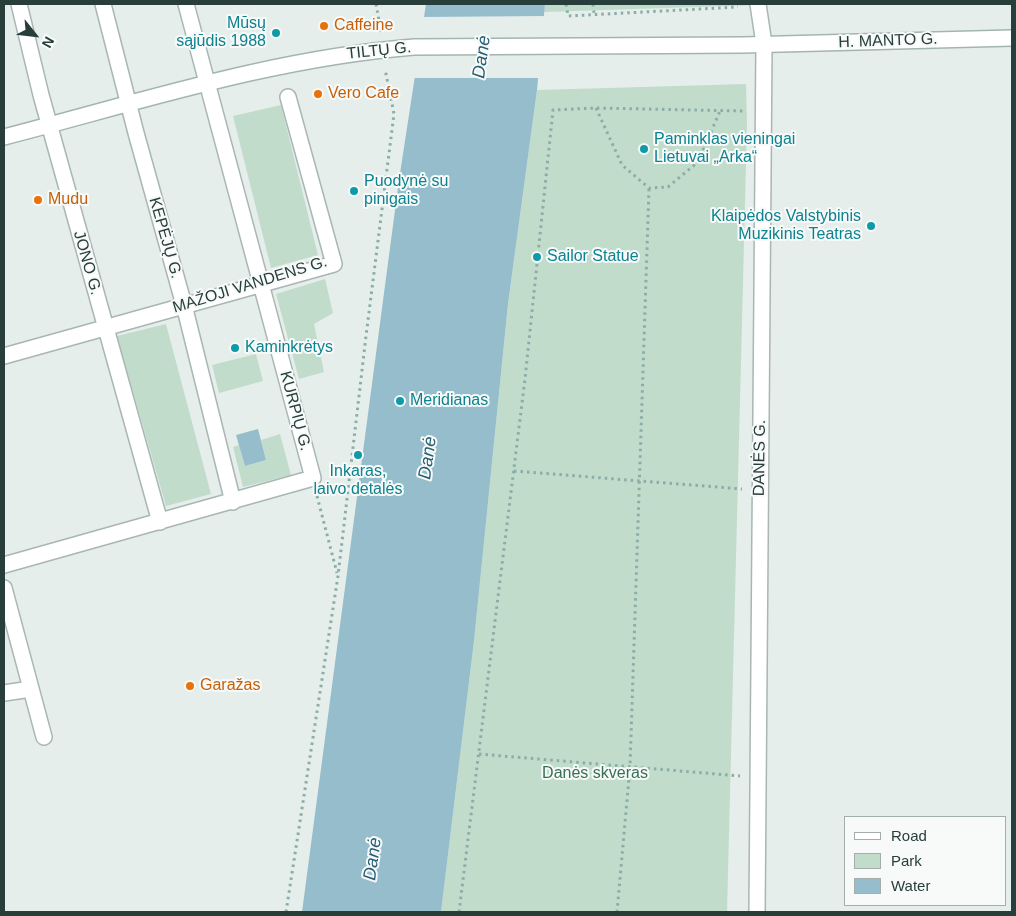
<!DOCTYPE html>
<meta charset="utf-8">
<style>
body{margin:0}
#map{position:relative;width:1016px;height:916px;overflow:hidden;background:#e6eeeb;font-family:Helvetica,sans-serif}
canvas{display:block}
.frame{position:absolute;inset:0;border:5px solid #273e3b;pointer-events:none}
.legend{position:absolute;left:844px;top:816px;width:162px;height:90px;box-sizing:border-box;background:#f7faf9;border:1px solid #a4afad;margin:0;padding:6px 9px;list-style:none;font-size:15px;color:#273e3b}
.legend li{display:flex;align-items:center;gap:10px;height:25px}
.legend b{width:25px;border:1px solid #a4afad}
.north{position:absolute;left:10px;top:10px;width:50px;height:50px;-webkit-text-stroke:4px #f7faf9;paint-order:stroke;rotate:119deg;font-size:14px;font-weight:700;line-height:20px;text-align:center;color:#273e3b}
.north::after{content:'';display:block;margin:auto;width:18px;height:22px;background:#273e3b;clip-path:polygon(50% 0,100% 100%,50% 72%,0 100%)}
</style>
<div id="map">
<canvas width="1016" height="916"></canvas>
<div class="frame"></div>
<ul class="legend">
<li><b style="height:6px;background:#fff"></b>Road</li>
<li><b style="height:14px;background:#c2dccc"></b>Park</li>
<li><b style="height:14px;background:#95bdcc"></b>Water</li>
</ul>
<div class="north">N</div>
</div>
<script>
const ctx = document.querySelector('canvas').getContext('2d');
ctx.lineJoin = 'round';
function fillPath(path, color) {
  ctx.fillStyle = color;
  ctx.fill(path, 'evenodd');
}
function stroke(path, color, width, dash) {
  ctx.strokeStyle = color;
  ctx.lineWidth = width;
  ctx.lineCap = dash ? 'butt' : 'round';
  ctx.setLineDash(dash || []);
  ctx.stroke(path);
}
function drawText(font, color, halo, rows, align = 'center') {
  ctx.font = font + ' Helvetica,sans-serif';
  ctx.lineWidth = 4;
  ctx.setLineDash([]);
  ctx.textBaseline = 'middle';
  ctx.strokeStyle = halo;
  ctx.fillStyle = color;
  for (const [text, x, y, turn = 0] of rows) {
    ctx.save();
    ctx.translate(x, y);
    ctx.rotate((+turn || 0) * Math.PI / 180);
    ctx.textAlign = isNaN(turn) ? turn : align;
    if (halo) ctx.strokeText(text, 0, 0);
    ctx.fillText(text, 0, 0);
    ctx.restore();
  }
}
fillPath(new Path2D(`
 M545,4h213l1,1 -215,7z
 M746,84l1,41 -20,787h-286l33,-271 34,-337 29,-214z
 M281,105l37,150 -47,13 -38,-152z
 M325,279l8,34 -19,11 10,48 -25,7 -23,-85z
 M166,324l45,170 -45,12 -49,-170z
 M256,354l7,27 -44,12 -7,-28z
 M280,434l11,41 -48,12 -10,-40 6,-2 6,21 21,-6 -5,-20z`), '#c2dccc');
fillPath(new Path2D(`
 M426,4h119l-8,86 -29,214 -34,337 -33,271h-139l97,-732z
 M258,429l8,31 -21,6 -9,-31z`), '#95bdcc');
fillPath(new Path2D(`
 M546,16l-6,62h-126l7,-61z`), '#e6eeeb');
const street = new Path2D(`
 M19,4l22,91 119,427
 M103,4l33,129 48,172 49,197
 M4,356l330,-92 -46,-167
 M4,565l309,-87 -127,-474
 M4,588l40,149
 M4,693l27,-4
 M757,912l7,-868 -6,-40`);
const secondary = new Path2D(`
 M4,137c135,-35 270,-79 410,-90l329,-2 269,-7`);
stroke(street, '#a9b6b3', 18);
stroke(secondary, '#a3b5b1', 18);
stroke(new Path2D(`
 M376,4l5,28
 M566,4l2,12 170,-9
 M593,4l1,9
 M789,4v1
 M596,108l26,57 27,23 19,-1 30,-25 22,-51
 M514,471l228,18
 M317,496l20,77
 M479,754l261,22
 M286,912l52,-336 28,-240 28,-222 -9,-45
 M459,912l66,-533 28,-269 43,-2 147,3
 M617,912l13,-145 19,-579`), '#8bada7', 3, [2.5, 4]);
stroke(street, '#fff', 15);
stroke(secondary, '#fff', 15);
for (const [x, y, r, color] of [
 [324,26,5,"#e8710a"],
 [276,33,5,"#0f9aa8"],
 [318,94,5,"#e8710a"],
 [644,149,5,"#0f9aa8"],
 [354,191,5,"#0f9aa8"],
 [38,200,5,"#e8710a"],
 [871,226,5,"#0f9aa8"],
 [537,257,5,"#0f9aa8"],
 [235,348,5,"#0f9aa8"],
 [400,401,5,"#0f9aa8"],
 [358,455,5,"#0f9aa8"],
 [190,686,5,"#e8710a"]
]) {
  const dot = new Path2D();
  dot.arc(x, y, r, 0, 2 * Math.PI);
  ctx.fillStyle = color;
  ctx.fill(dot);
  stroke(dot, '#f7faf9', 2);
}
drawText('16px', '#0d838f', '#f7faf9', [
 ["Mūsų",266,24,"right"],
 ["sąjūdis 1988",266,42,"right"],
 ["Paminklas vieningai",654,140],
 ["Lietuvai „Arka“",654,158],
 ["Puodynė su",364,182],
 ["pinigais",364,200],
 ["Klaipėdos Valstybinis",861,217,"right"],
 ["Muzikinis Teatras",861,235,"right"],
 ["Sailor Statue",547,257],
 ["Kaminkrėtys",245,348],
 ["Meridianas",410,401],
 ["Inkaras,",358,472,"center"],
 ["laivo detalės",358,490,"center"]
], 'left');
drawText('16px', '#c56008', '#f7faf9', [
 ["Caffeine",334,26],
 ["Vero Cafe",328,94],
 ["Mudu",48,200],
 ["Garažas",200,686]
], 'left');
drawText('16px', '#273e3b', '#f7faf9', [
 ["H. MANTO G.",888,41,-2],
 ["TILTŲ G.",379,51,-6],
 ["KEPĖJŲ G.",165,238,74],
 ["JONO G.",87,263,74],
 ["MAŽOJI VANDENS G.",250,285,-17],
 ["KURPIŲ G.",295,411,75],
 ["DANĖS G.",760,458,-89]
]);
drawText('16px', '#367153', '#f7faf9', [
 ["Danės skveras",595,774]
]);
drawText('italic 18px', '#275e74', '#f7faf9', [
 ["Danė",482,57,-82],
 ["Danė",428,458,-82],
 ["Danė",373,859,-82]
]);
</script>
